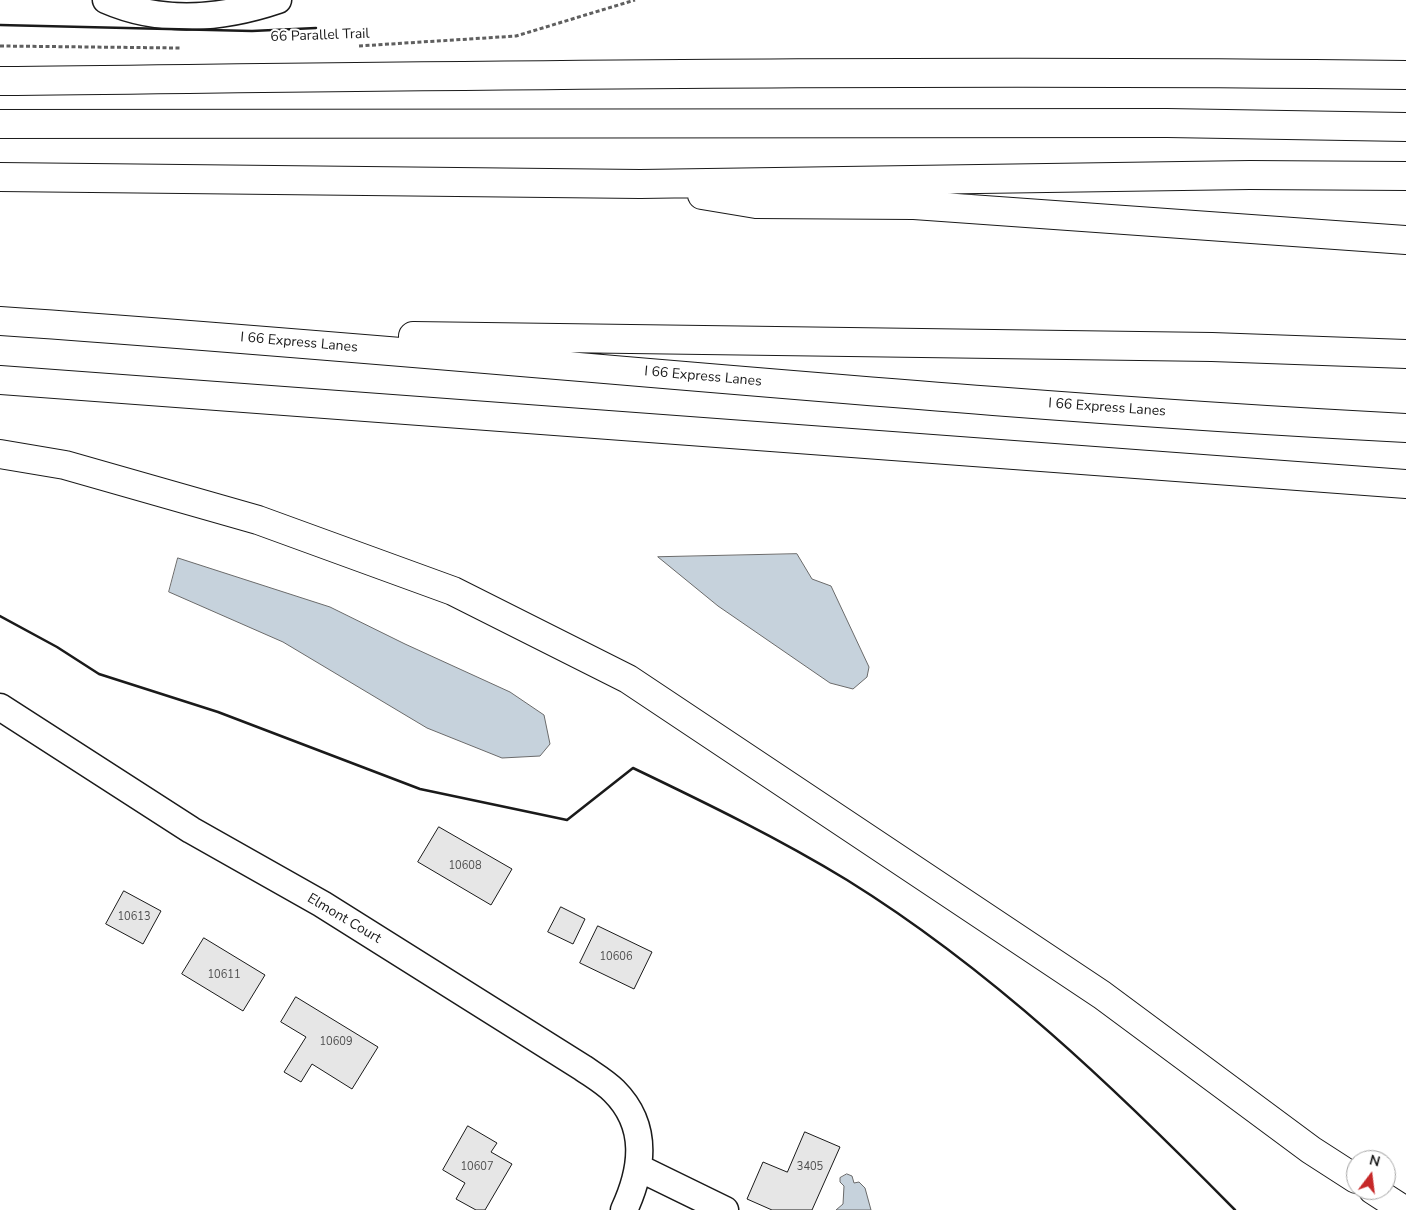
<!DOCTYPE html>
<style>
body{margin:0}
#map{position:relative;width:1406px;height:1210px;overflow:hidden;background:#fff;font-family:"Nunito Sans",sans-serif}
canvas{display:block}
.north{position:absolute;left:1346px;top:1150px;width:50px;height:50px;box-sizing:border-box;background:#fff;border:1px solid #a3a3a3;border-radius:50%;rotate:15deg;font-size:14px;font-weight:700;line-height:20px;text-align:center;color:#1a1a1a}
.north::after{content:'';display:block;margin:auto;width:18px;height:22px;background:#c62828;clip-path:polygon(50% 0,100% 100%,50% 72%,0 100%)}
</style>
<div id="map">
<canvas width="1406" height="1210"></canvas>
<div class="north">N</div>
</div>
<script>
const ctx = document.querySelector('canvas').getContext('2d');
ctx.lineJoin = 'round';
function fillPath(path, color) {
  ctx.fillStyle = color;
  ctx.fill(path, 'evenodd');
}
function stroke(path, color, width, dash) {
  ctx.strokeStyle = color;
  ctx.lineWidth = width;
  ctx.lineCap = dash ? 'butt' : 'round';
  ctx.setLineDash(dash || []);
  ctx.stroke(path);
}
function drawText(font, color, halo, rows, align = 'center') {
  ctx.font = font + ' "Nunito Sans",sans-serif';
  ctx.lineWidth = 4;
  ctx.setLineDash([]);
  ctx.textBaseline = 'middle';
  ctx.strokeStyle = halo;
  ctx.fillStyle = color;
  for (const [text, x, y, turn = 0] of rows) {
    ctx.save();
    ctx.translate(x, y);
    ctx.rotate((+turn || 0) * Math.PI / 180);
    ctx.textAlign = isNaN(turn) ? turn : align;
    if (halo) ctx.strokeText(text, 0, 0);
    ctx.fillText(text, 0, 0);
    ctx.restore();
  }
}
const water = new Path2D(`
 M797,554l15,25 19,7 38,81 -2,10 -14,12 -23,-6 -112,-77 -60,-49z
 M178,558l152,49 75,37 105,48 34,23 6,29 -10,12 -38,2 -75,-30 -144,-86 -114,-50z
 M847,1174l5,2 2,7 5,-1 6,6 6,22h-35l7,-6 1,-18 -4,-4v-4z`);
fillPath(water, '#c6d2dc');
stroke(water, '#6a6a6a', 1);
const building = new Path2D(`
 M439,827l73,42 -21,36 -73,-43z
 M124,891l37,20 -18,33 -37,-20z
 M561,907l24,12 -12,25 -25,-12z
 M598,926l54,26 -18,37 -54,-26z
 M204,938l61,37 -22,36 -61,-37z
 M296,997l82,50 -26,42 -40,-25 -11,18 -17,-10 22,-35 -25,-15z
 M468,1126l29,17 -6,9 21,12 -27,46h-9l-20,-11 9,-16 -22,-13z
 M805,1132l35,15 -28,63h-40l-25,-11 16,-37 24,10z`);
fillPath(building, '#e6e6e6');
stroke(building, '#1a1a1a', 1);
const street = new Path2D(`
 M106,0c55,24 116,19 172,0
 M0,707l191,123 131,74 261,164c10,7 22,14 31,23 35,35 29,78 10,119
 M639,1168l86,42`);
const highway = new Path2D(`
 M0,81c469,-5 937,-12 1406,-6
 M0,124l1167,-1 239,4
 M0,177l640,7 610,-9 156,1
 M702,195l54,9 158,1 492,35
 M0,321c469,32 937,83 1406,107
 M413,336l799,11 194,7
 M0,380l1406,104
 M0,454l65,11 193,55 195,71 175,88 474,316 209,155 45,29
 M1373,1190l31,20`);
stroke(street, '#1a1a1a', 29);
stroke(highway, '#1a1a1a', 30);
stroke(new Path2D(`
 M0,46l180,2
 M359,46l157,-10 119,-36`), '#5f5f5f', 3, [4, 2.5]);
stroke(street, '#fff', 26);
stroke(highway, '#fff', 28);
stroke(new Path2D(`
 M0,25l252,6 64,-3
 M0,616l57,31 42,27 119,38 202,77 147,31 66,-52c73,35 145,70 214,112 145,90 269,209 388,330`), '#1a1a1a', 2.5);
drawText('11px', '#4d4d4d', null, [
 ["10608",465,866],
 ["10613",134,917],
 ["10606",616,957],
 ["10611",224,975],
 ["10609",336,1042],
 ["10607",477,1167],
 ["3405",810,1167]
]);
drawText('14px', '#1a1a1a', '#fff', [
 ["66 Parallel Trail",320,36,-2],
 ["I 66 Express Lanes",299,343,5],
 ["I 66 Express Lanes",703,377,5],
 ["I 66 Express Lanes",1107,408,4],
 ["Elmont Court",344,919,31]
]);
</script>
